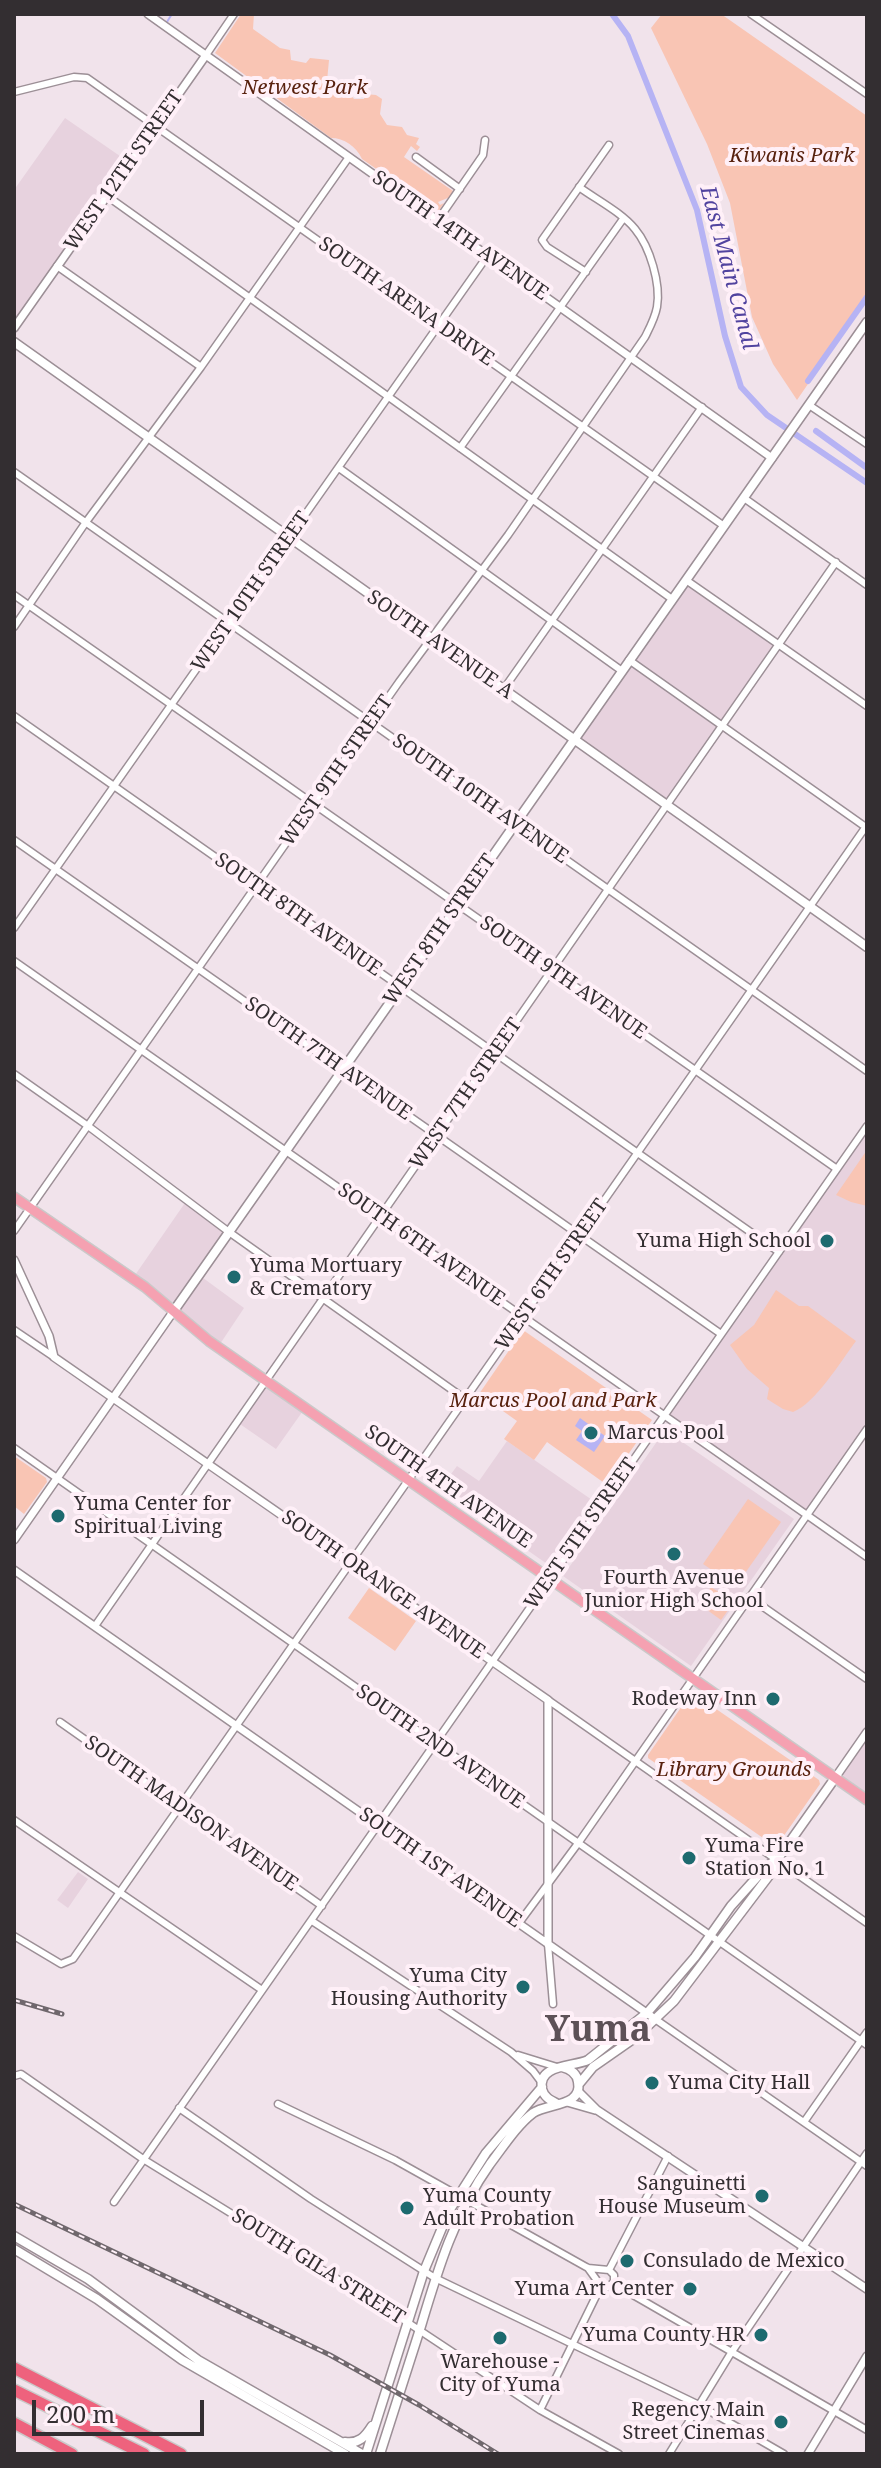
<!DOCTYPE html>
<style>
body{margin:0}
#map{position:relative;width:881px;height:2468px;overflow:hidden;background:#f1e3eb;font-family:"Noto Serif",serif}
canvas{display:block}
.frame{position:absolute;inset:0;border:16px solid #332e31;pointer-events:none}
.scale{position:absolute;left:32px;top:2400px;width:172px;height:36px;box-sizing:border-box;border:4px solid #332e31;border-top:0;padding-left:10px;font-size:24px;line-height:28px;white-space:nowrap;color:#332e31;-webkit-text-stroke:6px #fff0f8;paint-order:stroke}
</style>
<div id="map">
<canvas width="881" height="2468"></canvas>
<div class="frame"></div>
<div class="scale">200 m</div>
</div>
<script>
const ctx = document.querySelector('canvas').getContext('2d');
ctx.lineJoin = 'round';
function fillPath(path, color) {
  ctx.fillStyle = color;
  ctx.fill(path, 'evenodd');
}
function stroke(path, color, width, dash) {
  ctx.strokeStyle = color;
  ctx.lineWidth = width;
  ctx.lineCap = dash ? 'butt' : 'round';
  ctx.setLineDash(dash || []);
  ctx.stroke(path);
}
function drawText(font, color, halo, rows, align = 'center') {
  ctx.font = font + ' "Noto Serif",serif';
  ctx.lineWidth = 8;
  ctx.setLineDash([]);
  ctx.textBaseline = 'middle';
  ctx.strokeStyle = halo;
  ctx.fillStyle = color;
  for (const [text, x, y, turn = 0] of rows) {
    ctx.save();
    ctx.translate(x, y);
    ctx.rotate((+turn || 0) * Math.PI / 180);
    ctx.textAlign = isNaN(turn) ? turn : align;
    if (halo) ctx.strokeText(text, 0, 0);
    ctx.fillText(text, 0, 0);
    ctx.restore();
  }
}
fillPath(new Path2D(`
 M65,118l65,45 -116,165v-138z
 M686,580l94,65 -113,161 -93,-67z
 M864,1130l3,2v298l-60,85 -142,-100z
 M187,1200l42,32 -30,43 45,33 -26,39 87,61 -29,41 -39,-27 29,-41 -67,-48 -66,-55z
 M665,1430l129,89 -103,147 -128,-90z
 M507,1441l88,61 -45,64 -110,-77 17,-23 22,15z
 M867,1732v68l-32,-22z
 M78,1872l10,7 -20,29 -11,-8z`), '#e7d2de');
fillPath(new Path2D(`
 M241,14h13l-1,15 27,19 10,2 1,10 15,3 4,-5 19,2 -2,21 5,3 11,2 11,13h10l1,-5 11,1 6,4 -2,15 7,11 15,2 5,8 12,3 -3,6 4,3 -3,4 -6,-5 -7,11 49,34 -3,6 -12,5 2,3 4,-2 -6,9 -76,-53c-6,-13 -18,-21 -31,-21l-116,-85z
 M662,14h59l146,102v182l-70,102 -24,-36 -21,-47 -22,-114 -23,-59 -56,-116z
 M867,1150v56l-16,-4 -15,-7z
 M776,1290l23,16h9l48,35c-15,20 -41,63 -63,71l-10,-3 -16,-10 2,-11 -22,-19 -17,-24 24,-20z
 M523,1330l129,90 -45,65 -60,-43 -13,18 -30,-21 13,-18 -38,-27z
 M14,1456l32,22 1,4 -23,32 -10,-8z
 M748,1499l33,23 -45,64 -33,-22z
 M711,1587l23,15 -13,18 -22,-16z
 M369,1588l47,33 -21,30 -47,-33z
 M691,1693h2l126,87 1,4 -44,63 -128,-89v-3z`), '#f9c5b4');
fillPath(new Path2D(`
 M580,1418l25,18 -11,16 -18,-12 6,-9 -7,-5z`), '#b6b3f4');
stroke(new Path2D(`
 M165,25l7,-11`), '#b6b3f4', 2);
stroke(new Path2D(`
 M612,14l16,22 69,174 28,126 16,51 26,28 100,68
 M808,381l59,-84
 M816,431l51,37`), '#b6b3f4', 6);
const minor = new Path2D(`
 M751,14l116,80
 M206,55l28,-41
 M14,92l60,-15 13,1 637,448
 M416,157l44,32
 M107,196l565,403
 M438,220l45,-65 2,-15
 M57,266l144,101
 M586,272l-39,-25 -5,-7 67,-95
 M809,405l58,39
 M460,448l163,-229
 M339,468l283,203
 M14,472l853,599
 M744,498l123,87
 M686,580l181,126
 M14,595l823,574
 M14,627l72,-105 115,-155 148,-210
 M629,660l238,168
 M503,690l199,-283
 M14,716l765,536
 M14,840l707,494
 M14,928l474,-673
 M14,961l853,596
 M14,1074l74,52 141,106 236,167
 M14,1231l385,-549 109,-147 137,-198c5,-10 10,-19 12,-30 4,-23 -7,-60 -22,-78 -14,-17 -38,-29 -56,-42
 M14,1330l40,27
 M14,1448l853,597
 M749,1597l118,82
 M95,1626l741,-1064
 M548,1700l319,223
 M60,1722l262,184
 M14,1820l248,170
 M312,1921l199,131 22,19 9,12
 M519,1923l60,-81 288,-413
 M14,1936l47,28 12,-5 794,-1134
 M548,1944l5,60
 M655,2019l212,147
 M518,2055l39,12
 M14,2076l7,-2 122,85 264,163 133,88 79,44
 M278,2104l117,56 193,108 21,2 5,5v7l-6,5 -7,-1 -13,-18
 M179,2108l132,91 124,79 264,127 85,49
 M804,2122l63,-90
 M114,2202l753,-1076
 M609,2270l59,-114
 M611,2286l10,2 246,142
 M540,2410l61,-124
 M669,2454l62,-101 136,-200`);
const tertiary = new Path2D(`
 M148,14l624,444
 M14,328l192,-273
 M14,1260l35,76 5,21 494,343v244
 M14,1540l159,-228
 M14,1570l637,446
 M835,1778l32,-46
 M578,2091l19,19 270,179
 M567,2102l28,8
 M808,2454l59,-98`);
const secondary = new Path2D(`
 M14,342l853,605
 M173,1312l694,-990
 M579,2084l14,-17 43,-30 38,-36 97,-128 6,-13 58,-82
 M556,2103c-6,-3 -12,-6 -14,-14 -5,-25 32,-22 46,-29l59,-47 48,-56 36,-51 36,-40 9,-6
 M14,2236l74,43 110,81 164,94
 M14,2249l83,50 85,61 163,94
 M345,2442c14,2 20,-5 27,-16
 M366,2454l58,-183 25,-60 37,-58 56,-66
 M380,2454c14,-43 27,-85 41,-128 17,-57 34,-113 69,-162 13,-17 27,-39 43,-51 14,-10 50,-6 45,-31 -1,-9 -8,-13 -16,-15`);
const primary = new Path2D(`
 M14,1197l131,90 64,54 658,459`);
const motorway = new Path2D(`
 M14,2368l167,86
 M14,2390l130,64
 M14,2423l58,31`);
stroke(minor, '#9c8f96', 9);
stroke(tertiary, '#9c8f96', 10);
stroke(secondary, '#9c8f96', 11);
stroke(primary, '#cac9c9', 12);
stroke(motorway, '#cac9c9', 14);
stroke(minor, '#fff', 6);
stroke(tertiary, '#fff', 7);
stroke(secondary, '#fff', 8);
stroke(primary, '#f5a1b1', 9);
stroke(motorway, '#ee627d', 11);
const rail = new Path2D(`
 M14,2000l48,14
 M14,2204l316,151 89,50 79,49`);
stroke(rail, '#70686d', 5);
stroke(rail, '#fff0f8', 2, [6]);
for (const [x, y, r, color] of [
 [827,1241,8,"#1e6a6f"],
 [234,1277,8,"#1e6a6f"],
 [591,1433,8,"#1e6a6f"],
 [58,1516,8,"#1e6a6f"],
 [674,1554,8,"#1e6a6f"],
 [773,1699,8,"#1e6a6f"],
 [689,1858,8,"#1e6a6f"],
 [523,1987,8,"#1e6a6f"],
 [652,2083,8,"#1e6a6f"],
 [762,2196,8,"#1e6a6f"],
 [407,2208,8,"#1e6a6f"],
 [627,2261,8,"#1e6a6f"],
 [690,2289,8,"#1e6a6f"],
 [761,2335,8,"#1e6a6f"],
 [500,2338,8,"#1e6a6f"],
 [781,2422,8,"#1e6a6f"]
]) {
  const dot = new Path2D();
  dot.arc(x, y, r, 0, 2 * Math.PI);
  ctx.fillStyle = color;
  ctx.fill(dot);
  stroke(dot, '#fff0f8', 3);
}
drawText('italic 20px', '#58210e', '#fff0f8', [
 ["Netwest Park",305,88],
 ["Kiwanis Park",792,156],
 ["Marcus Pool and Park",553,1401],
 ["Library Grounds",734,1770]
]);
drawText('20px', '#332e31', '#fff0f8', [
 ["WEST 12TH STREET",124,171,-55],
 ["SOUTH 14TH AVENUE",460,236,35],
 ["SOUTH ARENA DRIVE",406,302,35],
 ["WEST 10TH STREET",251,592,-55],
 ["SOUTH AVENUE A",440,645,35],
 ["WEST 9TH STREET",337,771,-55],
 ["SOUTH 10TH AVENUE",480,799,35],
 ["SOUTH 8TH AVENUE",298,915,35],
 ["WEST 8TH STREET",440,930,-55],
 ["SOUTH 9TH AVENUE",563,978,35],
 ["SOUTH 7TH AVENUE",328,1059,35],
 ["WEST 7TH STREET",466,1094,-55],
 ["SOUTH 6TH AVENUE",421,1245,35],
 ["WEST 6TH STREET",552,1275,-55],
 ["SOUTH 4TH AVENUE",448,1487,35],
 ["WEST 5TH STREET",581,1534,-55],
 ["SOUTH ORANGE AVENUE",383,1585,35],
 ["SOUTH 2ND AVENUE",440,1747,35],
 ["SOUTH MADISON AVENUE",191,1814,35],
 ["SOUTH 1ST AVENUE",440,1868,35],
 ["SOUTH GILA STREET",318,2267,32]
]);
drawText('20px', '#332e31', '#fff0f8', [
 ["Yuma High School",811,1241],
 ["Yuma Mortuary",250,1266,"left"],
 ["& Crematory",250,1289,"left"],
 ["Marcus Pool",607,1433,"left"],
 ["Yuma Center for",74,1504,"left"],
 ["Spiritual Living",74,1527,"left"],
 ["Fourth Avenue",674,1578,"center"],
 ["Junior High School",674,1601,"center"],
 ["Rodeway Inn",757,1699],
 ["Yuma Fire",705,1846,"left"],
 ["Station No. 1",705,1869,"left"],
 ["Yuma City",507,1976],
 ["Housing Authority",507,1999],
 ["Yuma City Hall",668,2083,"left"],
 ["Sanguinetti",746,2184],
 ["House Museum",746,2207],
 ["Yuma County",423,2196,"left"],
 ["Adult Probation",423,2219,"left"],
 ["Consulado de Mexico",643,2261,"left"],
 ["Yuma Art Center",674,2289],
 ["Yuma County HR",745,2335],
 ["Warehouse -",500,2362,"center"],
 ["City of Yuma",500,2385,"center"],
 ["Regency Main",765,2410],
 ["Street Cinemas",765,2433]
], 'right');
drawText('italic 22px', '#51439f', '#fff0f8', [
 ["East Main Canal",728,268,75]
]);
drawText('bold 36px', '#5d5157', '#fff0f8', [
 ["Yuma",598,2031]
]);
</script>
